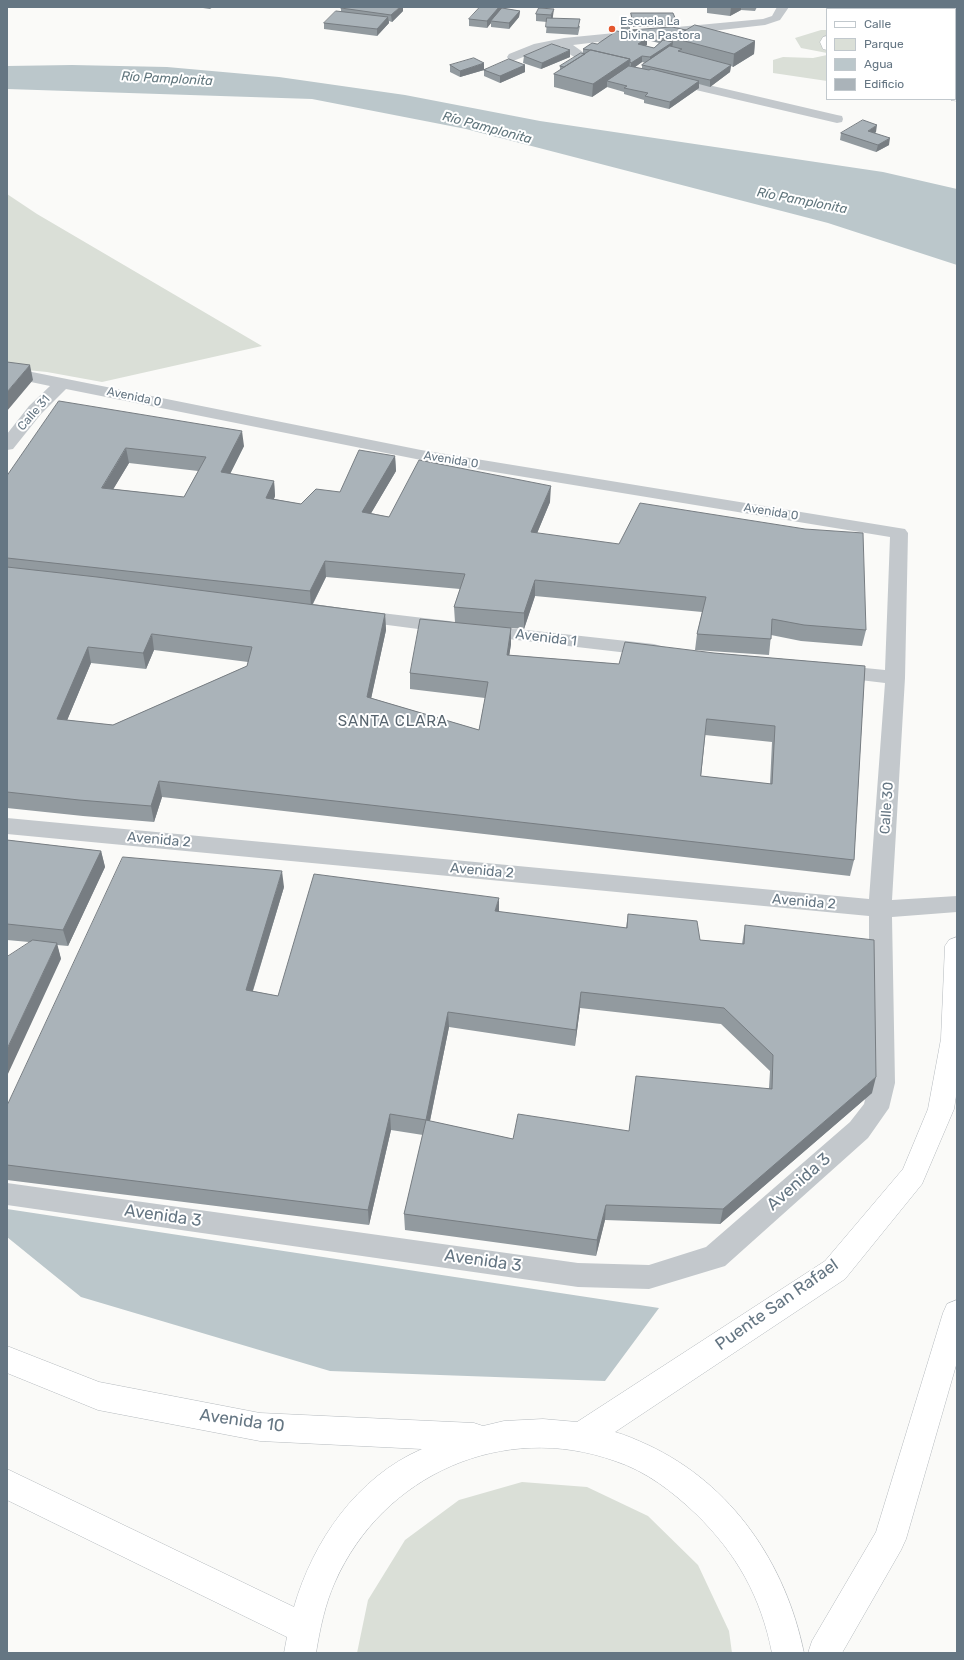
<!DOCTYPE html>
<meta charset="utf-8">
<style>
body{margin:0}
#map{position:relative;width:964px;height:1660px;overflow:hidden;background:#fafaf8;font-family:Rubik,sans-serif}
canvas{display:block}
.frame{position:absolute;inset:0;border:8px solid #657683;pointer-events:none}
.legend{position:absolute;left:826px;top:8px;width:130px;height:92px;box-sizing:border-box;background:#fff;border:1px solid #c1c8cd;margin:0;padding:5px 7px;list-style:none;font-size:12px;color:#657683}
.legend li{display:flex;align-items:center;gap:8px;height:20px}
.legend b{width:20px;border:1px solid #c1c8cd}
</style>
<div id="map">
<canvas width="964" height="1660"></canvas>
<div class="frame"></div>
<ul class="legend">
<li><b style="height:5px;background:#fff"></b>Calle</li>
<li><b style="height:11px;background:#dadfd7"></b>Parque</li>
<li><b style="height:11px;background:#bbc7cb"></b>Agua</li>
<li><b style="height:11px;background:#aab3b9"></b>Edificio</li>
</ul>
</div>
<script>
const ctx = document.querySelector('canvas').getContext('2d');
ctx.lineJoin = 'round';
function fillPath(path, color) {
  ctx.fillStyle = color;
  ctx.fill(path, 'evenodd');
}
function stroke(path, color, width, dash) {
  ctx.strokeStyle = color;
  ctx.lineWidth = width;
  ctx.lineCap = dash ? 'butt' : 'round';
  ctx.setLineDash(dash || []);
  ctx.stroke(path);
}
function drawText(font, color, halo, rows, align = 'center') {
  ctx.font = font + ' Rubik,sans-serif';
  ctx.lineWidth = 4;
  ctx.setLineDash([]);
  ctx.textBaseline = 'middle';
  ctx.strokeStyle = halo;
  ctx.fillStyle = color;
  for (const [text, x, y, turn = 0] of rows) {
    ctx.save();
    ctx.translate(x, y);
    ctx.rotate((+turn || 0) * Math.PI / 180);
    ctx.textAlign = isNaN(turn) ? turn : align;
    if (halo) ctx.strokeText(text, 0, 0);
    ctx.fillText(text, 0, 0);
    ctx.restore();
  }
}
fillPath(new Path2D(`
 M821,30h6v23l-26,-5 -6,-10z
 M827,55v26l-54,-8v-13l10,-3 30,1z
 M7,194l30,20 225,132 -160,36 -55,-10 -40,-4z
 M522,1482l65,5 61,29 50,49 31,66 3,22h-375l11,-53 37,-60 54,-40z`), '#dadfd7');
fillPath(new Path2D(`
 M72,65l95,2 112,10 126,18 135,26 343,51 74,17v76l-129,-42 -362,-94 -154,-30 -305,-10v-23z
 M7,1209l652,99 -54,73 -275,-10 -249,-74 -74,-60z`), '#bbc7cb');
const primary = new Path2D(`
 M955,11h2v6h-2z
 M827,36v14l-4,-1 -3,-7 3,-5z
 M955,93h2v8l-6,-1 4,-1z
 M957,937v153l-3,19 -32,75 -77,95 -230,153c11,3 22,8 33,13 84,39 138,119 156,208h-32c-11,-56 -35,-99 -76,-139 -23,-22 -50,-43 -81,-53 -111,-40 -232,13 -280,121 -10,22 -15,47 -19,71h-32l3,-16 -280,-137v-31l287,138c19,-66 63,-130 128,-158l-162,-8 -162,-31 -91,-37v-27l92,36 161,31 214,10 9,3 21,-5 39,-2 34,3 248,-161 78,-92 25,-60 13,-70 4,-93 4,-6z
 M957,1300v62l-51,177 -5,11 -59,103h-34l4,-12 64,-109 67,-219 4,-9z`);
stroke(primary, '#b5babe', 1);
fillPath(new Path2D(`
 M777,7h12l-9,13 -15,5 -88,10 -4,-2 -2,-2 2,-2 4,-2 86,-8 9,-3z
 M635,31l4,2 2,2 -2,2 -66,8 14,10 22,6 2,3 -2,3 -4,1c-17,-5 -32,-8 -44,-22l-20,4 -28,11 -4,-1 -2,-3 2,-3 25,-10 30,-6z
 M670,76l167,39 5,1 1,3 -1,3 -5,1 -171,-40 -2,-3 2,-3z
 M7,367l414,83 484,79 3,4 -3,145 -13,222 65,-4v16l-65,5 3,166 -6,25 -21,30 -143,128 -76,23 -71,-2 -571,-82v-22l571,80 71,2 57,-18 144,-125 14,-18 5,-21v-167l-862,-82v-16l862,81 16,-216 -50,-6 -7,-1 -3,-5 3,-5 7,-1 50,5 5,-133 -469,-77 -355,-71 -25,25 -28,35 -6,1v-16l22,-28 21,-20 -43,-9z
 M356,610l93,11 7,2 3,4 -3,4 -7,2 -100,-13 -3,-4 3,-4z
 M481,625l173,19 7,2 3,4 -3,4 -7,2 -180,-21 -3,-4 3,-4z`), '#c3c8cc');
fillPath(primary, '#fff');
fillPath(new Path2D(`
 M196,7h17l-3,2z
 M499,7h3v1l18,3 -1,6 -10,12 -18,-2v-4l-4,5 -18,-2v-7z
 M707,7h50l-2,4 -14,-1 -11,6 -23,-3z
 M341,8l62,3 -11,11 -3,-1v2l-12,13 -53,-7v-6l17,-12z
 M539,8l14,8v2l27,8 -2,9 -32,-2 1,-11 -11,-1v-7z
 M631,13l45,7 -1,6 -42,1 -2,-7z
 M621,20h9v11h-9z
 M633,30h53l69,11 -1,13 -21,13 -2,-1 -1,6 -20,15 -11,-3v4l-30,21 -25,-6v-3l-20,-6v-2l-17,-5 -15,10 -38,-10v-13l6,-4v-4l23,-13v-4l14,-5 35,-9zM647,40l12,3 -5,5 -9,-2 2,-1zM642,62l3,1 -3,2v4l-7,-2z
 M524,56l46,1 -29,12 -18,-6z
 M450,65l34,4 41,-4v7l-25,11 -16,-7v-6l-24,7 -10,-5z
 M876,132l-1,1 14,12 -13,7 -36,-12 1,-7z
 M59,401l185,45 -14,28 44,7 1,15 -1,3 27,5 39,-12 55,-36 1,15 -25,42 18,4 161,-15 -13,31 329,97 -4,16 -61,-5 -30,-6 -2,20 -74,-5 2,-16 5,-22 -167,-16 -11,33 -13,-1v16l-2,11 110,9 95,-11 151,13 -11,194 -4,16 -688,-79 -8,25 -71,-6 -76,-8v-332zM129,463l69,8 -14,26 -71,-8zM326,577l134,12 -6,18 1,15 -45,51v16l75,9 -6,32 -108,-32 15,-68 -1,-16 -72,-10zM154,650l94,12 -1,4 -134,59 -46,-5 24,-57 55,6zM705,735l67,7 -2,42 -69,-8z
 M7,840l94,11 4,16 -37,79 -11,-1 4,14 -32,-17 -22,-2z
 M284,887l-31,104 25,5 221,-84 127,16 2,-14 72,26 42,4 3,-19 127,168 -152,131 -115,-4 -9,36 -191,-26 -1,-16 19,-79 -32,-5 -22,95 -362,-45v-74zM580,1008l141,16 49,47 -1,17 -140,43 -116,8 -83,-18 19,-94 126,19z`), '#929a9f');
fillPath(new Path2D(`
 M400,7h3v4l-11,11 -1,-7z
 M499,7h3v4l-11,10v2l-4,5v-7z
 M731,7h10v3l-11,6z
 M554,9l-1,7 -2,6v-7z
 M520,11l-1,6 -10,12v-6z
 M388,17l1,6 -12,13v-7z
 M647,38v7l-9,6v-7z
 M755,41l-1,13 -21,13 1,-13z
 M673,42l-1,7 -22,15v-7z
 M570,50v7l-29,12 1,-6z
 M642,56v6l-11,8v-7z
 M630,59l-1,13 -22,9v6l-15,10 1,-13z
 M484,63v7l-24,7v-6z
 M525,65v7l-25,11v-7z
 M731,65l-1,7 -20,15v-7z
 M699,81v7l-30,21 1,-7z
 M877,125l-1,7 -9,6 1,-7z
 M890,138l-1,7 -13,7 2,-7z
 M30,365l3,15 -26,31v-19z
 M242,431l2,15 -21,42 -2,-16z
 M126,448l3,15 -24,40 -3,-15z
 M395,456l1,15 -33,56 -1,-15z
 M274,481l1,15 -7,17 -2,-15z
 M551,486l-1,16 -19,46v-16z
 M325,561l1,16 -15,30 -1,-16z
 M535,580v16l-11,33v-16z
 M385,614l1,16 -18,83 -1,-16z
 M511,628v16l-4,27v-16z
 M152,634l2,16 -8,19 -3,-16z
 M88,647l3,16 -30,72 -4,-16z
 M159,781l3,16 -8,25 -3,-16z
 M101,851l4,16 -37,79 -5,-16z
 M282,871l2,16 -36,119 -2,-16z
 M499,898v16l-4,-3z
 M57,943l4,16 -54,117v-27z
 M581,992l-1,16 -5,38 1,-16z
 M448,1012l1,15 -22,108 -1,-15z
 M876,1077l-4,16 -152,131 3,-15z
 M390,1114l1,16 -22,95 -1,-15z
 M606,1205l-1,15 -9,36 1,-16z`), '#777d82');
const building = new Path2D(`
 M342,7h58l-9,8 -50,-7z
 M480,7h19l-12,14 -18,-2z
 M502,8l18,3 -11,12 -18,-2z
 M539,8l15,1 -3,6 -15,-1z
 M336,11l52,6 -11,12 -53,-6z
 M631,13h42l3,7 -43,1z
 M547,18l33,1 -2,9 -32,-1z
 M621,20h9v4h-9z
 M695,25l60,16 -21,13 -61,-16z
 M672,27l14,3 -13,8v2l-40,-10z
 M617,31l30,7 -9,6 16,4 9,-8 10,2 -23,15 -8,-1 -11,7 -1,-1v-3l-39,-9h-1l-7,-1 9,-6 5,1z
 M552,44l18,6 -28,13 -18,-7z
 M670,46l12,3 -4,2 53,14 -21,15 -68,-15z
 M591,50l39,9 -37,25 -39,-10z
 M581,53l4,1 -21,13 -4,-1z
 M474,58l10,5 -24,8 -10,-6z
 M509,59l16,6 -25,11 -16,-6z
 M629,66l20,4 2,-1 48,12 -29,21 -25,-6 3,-3 -24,-5 3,-2 -20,-5z
 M863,120l14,5 -9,6 22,7 -12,7 -37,-12z
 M7,362l23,3 -23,27z
 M59,401l183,30 -21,41 53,9 -8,17 35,6 15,-15 24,3 19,-42 36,6 -33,56 27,5 30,-57 132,26 -20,46 88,12 21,-41 165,26 58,4 3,97 -62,-5 -32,-6 -1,20 -74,-5 9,-37 -171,-17 -11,33 -70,-6 11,-33 -140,-13 -15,30 -303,-33v-82zM126,448l80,9 -22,40 -82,-9z
 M7,567l90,10 288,37 -18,83 112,33 9,-48 -78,-9 10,-54 91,9 -4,27 112,9 6,-22 89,11 151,13 -11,194 -695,-79 -8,25 -72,-6 -72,-8zM152,634l100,13 -5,19 -134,59 -56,-6 31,-72 55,6zM707,719l68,7 -3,58 -71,-8z
 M7,840l94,11 -38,79 -56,-6z
 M123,857l159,14 -36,119 32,6 36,-122 185,24 -4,13 132,17 1,-14 69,7 3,19 44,4 1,-19 129,15 2,137 -153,132 -117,-4 -9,35 -193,-26 22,-94 87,19 5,-25 111,17 7,-55 136,13 1,-34 -49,-47 -143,-16 -5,38 -128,-18 -22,108 -36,-6 -22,96 -361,-45v-59z
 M33,940l24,3 -50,106v-92z`);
fillPath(building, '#aab3b9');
stroke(building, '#777d82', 1);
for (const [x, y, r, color] of [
 [612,29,4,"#e4572e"]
]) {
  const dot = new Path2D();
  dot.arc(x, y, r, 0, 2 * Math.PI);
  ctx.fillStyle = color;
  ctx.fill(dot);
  stroke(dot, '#fff', 1.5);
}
drawText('12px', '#657683', '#fff', [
 ["Escuela La",620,22],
 ["Divina Pastora",620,36]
], 'left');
drawText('12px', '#657683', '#fff', [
 ["Avenida 0",134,397,12],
 ["Calle 31",34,413,-49],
 ["Avenida 0",451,460,9],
 ["Avenida 0",771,512,9]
]);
drawText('italic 13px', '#60757c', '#fff', [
 ["Río Pamplonita",167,79,3],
 ["Río Pamplonita",487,128,15],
 ["Río Pamplonita",802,201,11]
]);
drawText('14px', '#657683', '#fff', [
 ["Avenida 1",546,638,7],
 ["Calle 30",887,808,-86],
 ["Avenida 2",159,840,5],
 ["Avenida 2",482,871,5],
 ["Avenida 2",804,902,5]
]);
ctx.letterSpacing = '1px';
drawText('15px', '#57646e', '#fff', [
 ["SANTA CLARA",393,722]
]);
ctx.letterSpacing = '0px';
drawText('17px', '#657683', '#fff', [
 ["Avenida 3",799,1182,-41],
 ["Avenida 3",163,1216,8],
 ["Avenida 3",483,1261,8],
 ["Puente San Rafael",777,1305,-35],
 ["Avenida 10",242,1421,8]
]);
</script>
